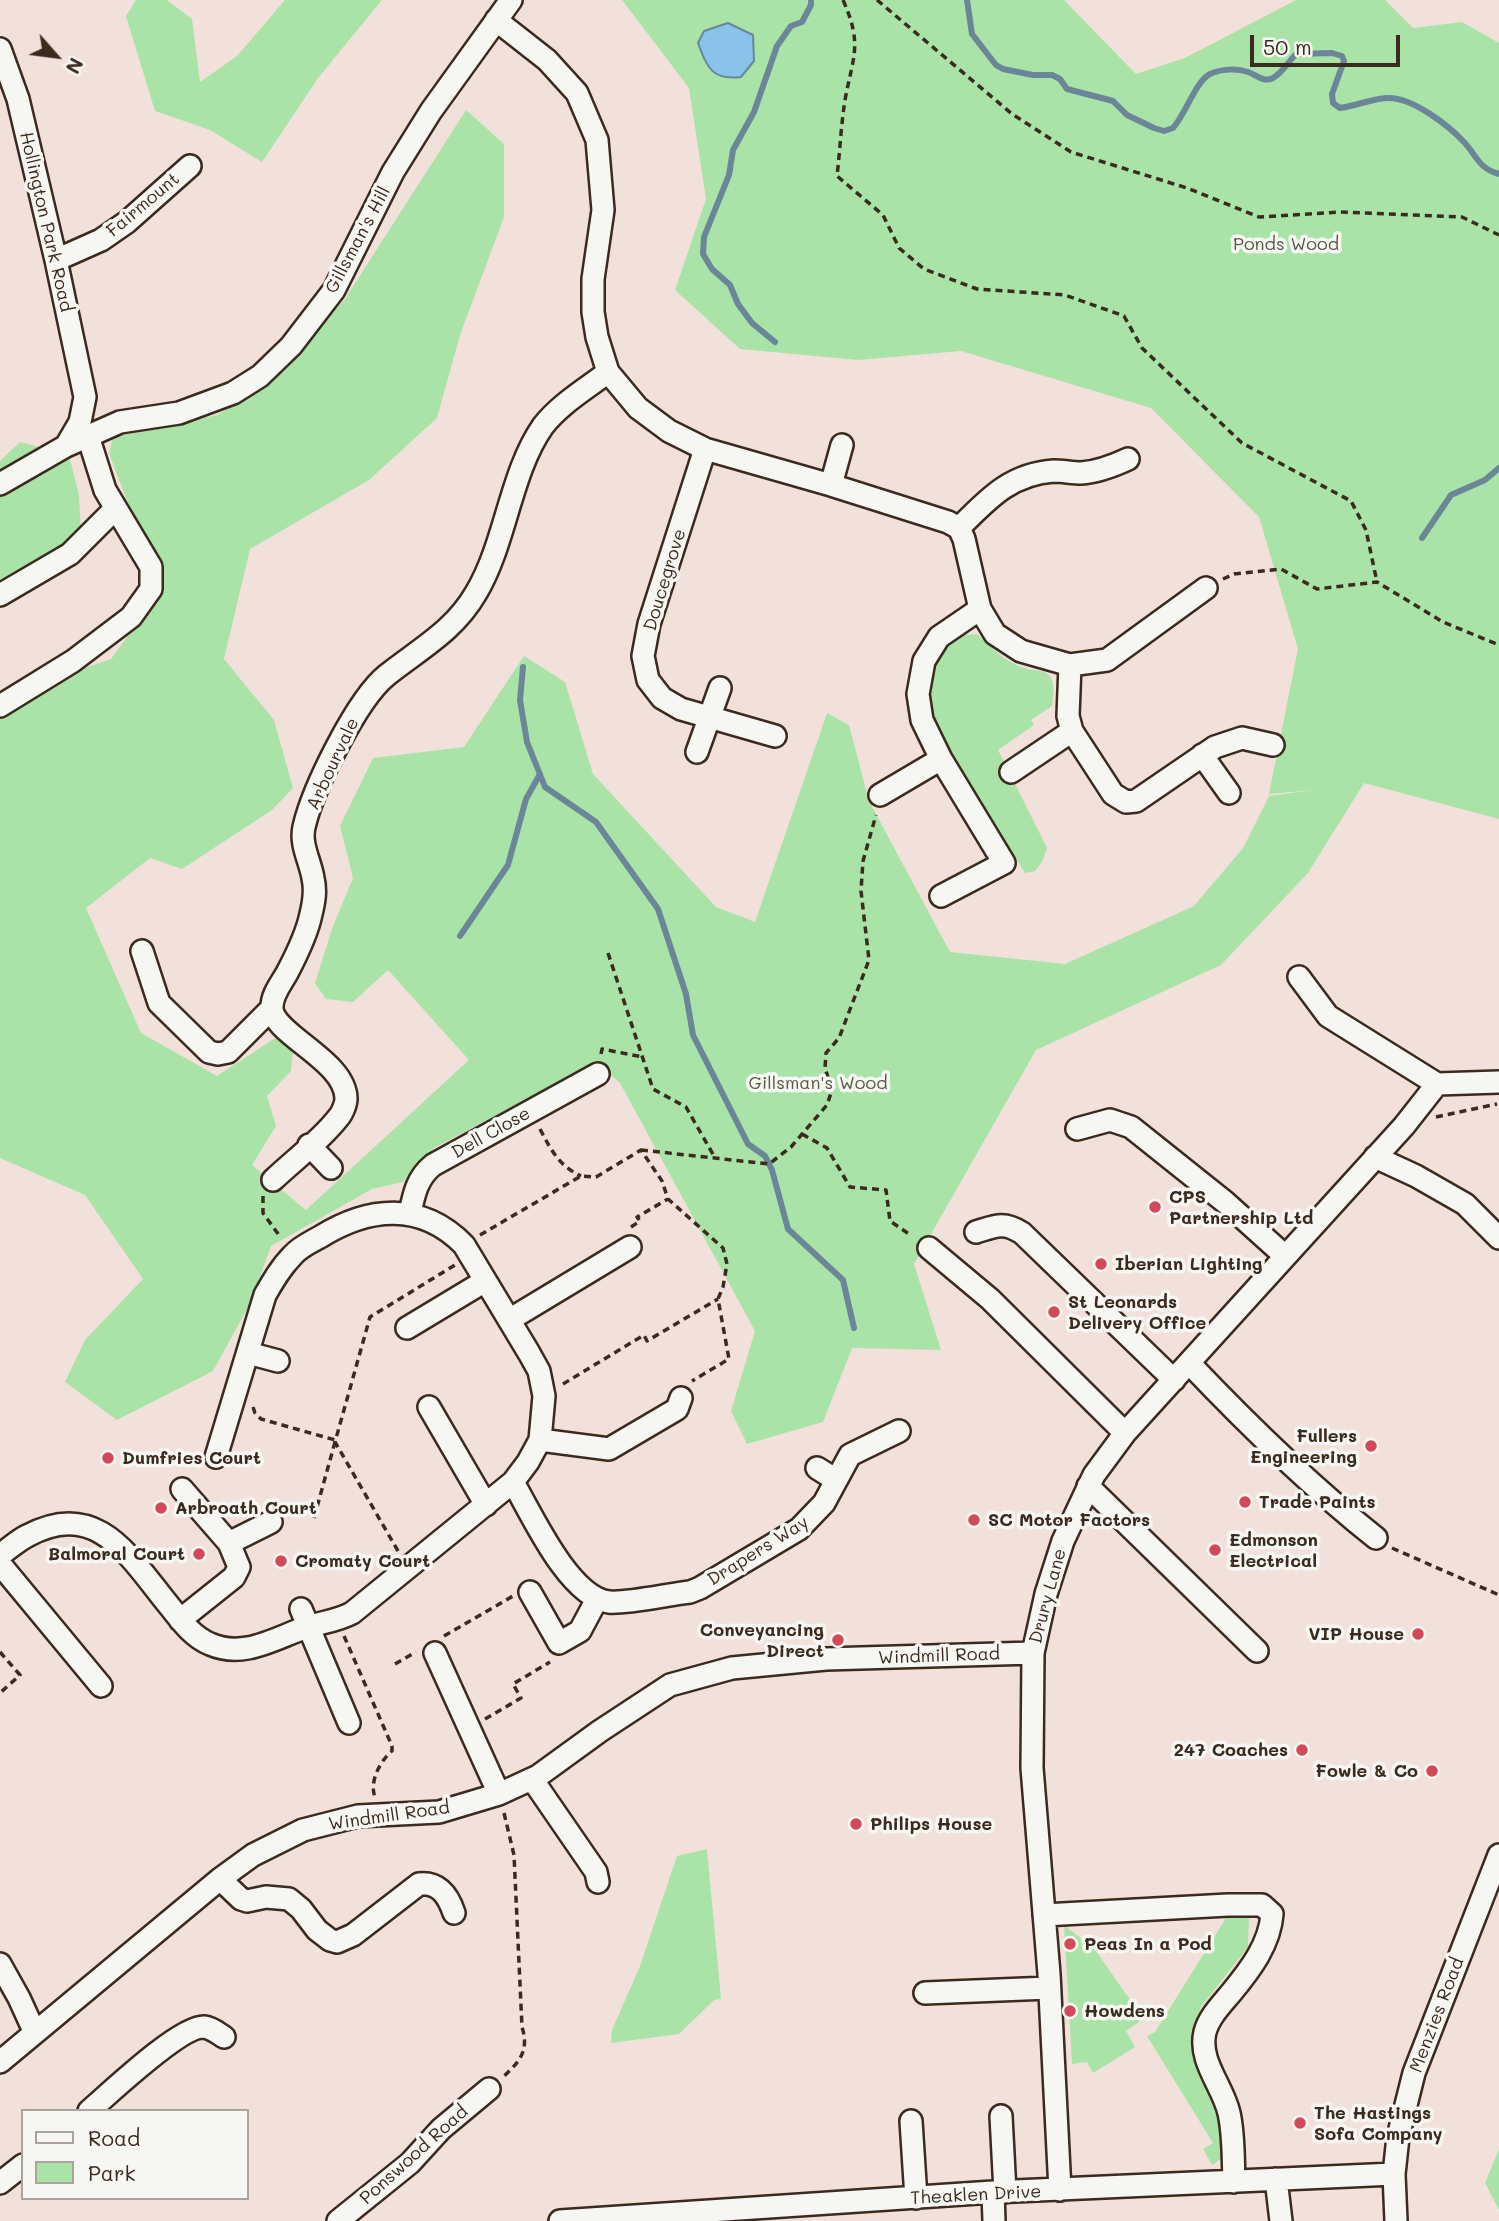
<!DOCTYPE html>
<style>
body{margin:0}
#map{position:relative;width:1499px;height:2221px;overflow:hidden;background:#f2e1da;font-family:Mali,sans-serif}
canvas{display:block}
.legend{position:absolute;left:21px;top:2109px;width:228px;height:91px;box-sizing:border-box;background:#f6f6f2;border:2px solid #aba49d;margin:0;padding:9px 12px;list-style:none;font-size:21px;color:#3b2a1e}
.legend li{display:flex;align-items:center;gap:14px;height:35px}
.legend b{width:35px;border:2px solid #aba49d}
.north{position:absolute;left:21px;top:21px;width:70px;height:70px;-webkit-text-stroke:5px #f6f6f2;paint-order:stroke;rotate:118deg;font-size:19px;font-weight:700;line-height:28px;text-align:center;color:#3b2a1e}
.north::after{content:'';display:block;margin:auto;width:24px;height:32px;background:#3b2a1e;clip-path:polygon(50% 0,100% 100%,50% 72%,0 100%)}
.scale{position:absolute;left:1250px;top:35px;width:150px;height:32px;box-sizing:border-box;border:4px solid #3b2a1e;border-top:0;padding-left:9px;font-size:21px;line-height:24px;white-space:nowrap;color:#3b2a1e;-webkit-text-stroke:5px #f6f6f2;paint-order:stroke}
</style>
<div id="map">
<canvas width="1499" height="2221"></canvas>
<ul class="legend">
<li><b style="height:9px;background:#f6f6f2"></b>Road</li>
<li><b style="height:19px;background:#aae3a8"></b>Park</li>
</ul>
<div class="north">N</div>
<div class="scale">50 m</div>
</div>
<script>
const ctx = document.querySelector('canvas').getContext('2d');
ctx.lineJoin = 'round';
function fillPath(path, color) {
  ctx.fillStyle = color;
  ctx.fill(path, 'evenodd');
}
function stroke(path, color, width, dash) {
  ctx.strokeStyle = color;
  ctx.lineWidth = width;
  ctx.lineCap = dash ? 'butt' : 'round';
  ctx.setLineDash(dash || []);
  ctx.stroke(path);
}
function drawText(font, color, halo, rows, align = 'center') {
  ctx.font = font + ' Mali,sans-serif';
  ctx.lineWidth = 7;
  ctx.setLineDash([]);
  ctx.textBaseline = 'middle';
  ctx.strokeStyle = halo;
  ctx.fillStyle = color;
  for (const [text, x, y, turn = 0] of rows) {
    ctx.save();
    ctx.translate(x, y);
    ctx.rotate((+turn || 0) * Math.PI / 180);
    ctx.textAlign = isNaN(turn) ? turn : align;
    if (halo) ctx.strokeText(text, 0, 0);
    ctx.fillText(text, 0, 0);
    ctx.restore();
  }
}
fillPath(new Path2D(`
 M136,0h31l25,19 8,63 37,-26 48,-56h97l-64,78 -56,84 -52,-32 -55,-19 -29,-95z
 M622,0h442l72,74 49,-16 111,-58h89l28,28 49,-6 37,21v776l-135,-36 -56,90 -87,92 -185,85 -122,214 27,86 -89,-2 -29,74 -76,22 -16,-33 24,-80 -135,-248 -24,-21 -162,86 -31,34 -31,7 -101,57 -20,56 -38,69 -96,49 -52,-38 20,-42 58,-61 -58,-84 -85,-37v-452l36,-21 75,-26 43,-59 -18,-75 -27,-72 4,-16 104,-22 52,-30 76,-86 121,-189 38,34v73l-44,118 -23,83 -68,62 -119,69 -26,110 50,61 19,68 -21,22 -90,59 -32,-11 -64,50 55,125 76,43 60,-39 16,11 -2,23 -24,25 9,30 -24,39 54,45 163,-150 -81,-90 -35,32 -27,-3 -11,-16 18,-57 20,-48 -13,-52 33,-68 91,-11 60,-91 41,26 28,92 123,133 39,15 72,-209 22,12 20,76 81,151 115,12 129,-58 49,-58 26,-52 44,-6 -44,4 29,-145 -39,-132 -108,-109 -190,-57 -103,9 -118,-11 -65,-59 31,-91 -17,-111z
 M20,442l49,13 10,40 2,37 -18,17 -56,29 -7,1v-118z
 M962,630l3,5 12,-1c15,14 29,29 50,35 9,2 19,0 24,9 4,8 2,19 1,28l-21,14 3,5 -36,25 49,98 -5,14 -7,9 -10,2 -62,-99 -30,-58 -5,-17 4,-29 11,-23z
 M707,1849l14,150 -7,1 -35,34 -68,9 1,-13 28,-64 37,-110z
 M1231,1910l15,5 3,4 -1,28 -47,60 -5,20 -2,23 27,67 1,41 -10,7 -9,-16 10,-6 -66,-107 8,-4z
 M1064,1925l20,16 7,3 51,73 -4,6 -12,8 9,16 -42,26 -6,-11 -15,2z
 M1499,2149v61l-14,-27z`), '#aae3a8');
const water = new Path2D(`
 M728,23l25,12 1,26 -13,16c-29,4 -34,-10 -43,-34l6,-12z`);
fillPath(water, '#8ac3e9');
stroke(water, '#6a8698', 2);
stroke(new Path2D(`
 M967,0l5,34 24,31 7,4 30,6h19l8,4 7,10 46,12 14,14 27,13 10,3 9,-3c12,-13 23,-47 37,-54 11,-5 27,-6 38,-2 9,3 15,11 25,6 9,-5 16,-17 23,-24l36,-1 10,3 2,5 -12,33 1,9 7,5c16,-2 33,-10 49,-10 24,0 59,27 75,44 13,14 14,26 35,32
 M775,342l-23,-19 -14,-19 -8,-19 -18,-16 -9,-15 1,-17 25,-62 4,-25 21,-38 23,-66 14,-20 11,-4 9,-17v-5
 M1422,538l29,-43 34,-15 14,-12
 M523,667l-3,33 7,42 18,45 51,35 62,87 28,85 7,41 55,109 17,12 7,14 16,59 55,51 11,48
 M460,936l48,-71 18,-66 14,-25`), '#6a8698', 6);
const minor = new Path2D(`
 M496,20l51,40 30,33 20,47 6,70 -10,69v33l4,25 11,35 30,36 31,23 36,18 126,36 117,37 11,6 5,11 16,70 15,25 26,17 49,14 37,-5 99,-72
 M0,49l18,50 38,161 29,137 -5,25 -14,24
 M56,260l45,-20 26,-18 63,-56
 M705,449l-56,175 -6,32 5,24 14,18 19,11 94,27
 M0,484l66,-38 54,-24 59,-9 54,-20 27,-17 31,-30 43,-56 59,-118 38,-61 80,-111
 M831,485l11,-40
 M959,528c29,-29 51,-54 95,-57 9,0 18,2 27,2 17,-1 32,-7 47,-14
 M0,595l70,-41 45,-45
 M1070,665l-2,51 4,15 41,63 13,8 10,-1 79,-54 27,-9 31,7
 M0,706l73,-45 58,-44 20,-28v-22l-46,-77 -17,-54
 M697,752l23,-64
 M1202,755l27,38
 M1011,772l61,-41
 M880,795l61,-36
 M941,896l63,-33 -63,-104 -19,-39 -4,-26 6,-33 15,-24 41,-28
 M142,951l17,52 50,49 9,2 10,-2 43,-43
 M1299,977l29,39 109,68
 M1077,1129l33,-9 21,7 94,75 60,54
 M309,1145l22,23
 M1375,1157l41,19 49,28 34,34
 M273,1180c21,-20 47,-39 65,-62 4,-4 8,-14 8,-19 0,-39 -75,-65 -74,-92 0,-13 9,-23 15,-34 9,-17 20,-39 24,-59 3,-12 5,-23 2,-36 -3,-18 -13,-33 -9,-51 9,-39 53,-128 83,-152 34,-27 67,-44 89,-82 30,-50 34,-120 67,-167 17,-22 43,-37 65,-54
 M410,1213c4,-19 7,-35 23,-48l165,-91
 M976,1232c19,-6 28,-11 46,1l152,147
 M929,1248l61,51 135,134
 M509,1320l121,-73
 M407,1328l78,-47
 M248,1353l30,8
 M1189,1363c59,62 120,122 187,175
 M429,1407l57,98
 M540,1440l69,9 68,-40 4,-11
 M817,1468l19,12
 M513,1482c19,33 56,115 96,120 17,2 61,-8 81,-10l10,-4 99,-59 25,-26 26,-48 49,-24
 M1088,1486l169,165
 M229,1543l42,-21
 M0,1555c9,-6 17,-14 27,-19 72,-39 104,24 144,72 11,14 22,29 39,36 34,15 65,-6 97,-17 16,-5 30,-6 45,-14l161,-131 15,-20 12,-22 4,-44 -5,-25 -10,-18 -65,-108c-43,-44 -96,-38 -144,-8 -9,5 -20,10 -27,18 -12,12 -20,26 -28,40l-49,162
 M0,1564l101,122
 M530,1592l29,51 21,-12 17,-32
 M301,1609l48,114
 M180,1620l54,-43 5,-10 -10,-24 -47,-54
 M435,1653l64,141
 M532,1779l64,93 2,10
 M220,1879l21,20 6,2 19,-4 23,2 12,10 16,21 13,10 7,2 16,-7 66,-51c20,-2 29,11 35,29
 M1044,1915l184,-10h34l10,9c-2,30 -22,56 -41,79 -10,12 -22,24 -26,39 -7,29 18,54 24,81 5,22 4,46 5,69
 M0,1964l19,34 16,35
 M925,1993l124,-5
 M0,2062l220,-183 33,-24 50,-25 55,-14 81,-4 60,-18 39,-18 62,-45 70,-46 62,-17 94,-9 207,-6
 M89,2111c21,-18 91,-85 115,-84 8,1 14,6 20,10
 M1001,2116l4,76
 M911,2121l5,77
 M1276,2179l5,42
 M0,2183l23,-18
 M1060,2190l-11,-216 -17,-206 1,-115 13,-59 17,-53 31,-66 31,-42 279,-307 33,-42 62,-2
 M993,2192l1,29
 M338,2221l72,-58 31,-34 48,-40
 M560,2221l433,-29 401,-18
 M1396,2221l-2,-47 4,-37 16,-64 85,-218`);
stroke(minor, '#3b2a1e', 26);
stroke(new Path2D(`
 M843,0c20,45 10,56 2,100 -4,25 -5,51 -8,76l46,39 16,33 25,21 53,20 88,6 59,21 18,32 100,95 109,58 15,29 11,52
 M877,0l135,114 59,38 116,36 72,29 81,-5 122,5 37,18
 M1223,579l11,-5 47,-5 36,20 60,-7 66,40 56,23
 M608,953l45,136 33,18 28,49
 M601,1054l1,-5 41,8
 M1436,1117l61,-13
 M540,1129c11,21 19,37 41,47
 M802,1134l25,14 23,39 36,3 4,31 22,15
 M641,1150l128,14 22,-17 36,-42 5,-15 -7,-22 1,-15 13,-15 30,-78 -8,-69 2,-30 13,-46
 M263,1196v17l18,25
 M631,1227l9,-6 -3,-4 31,-18
 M480,1235l101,-59 15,1 45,-27 21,31 6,18 55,49 4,16 -4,23 -5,12 11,60 -37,22
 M563,1384l81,-49 3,6 71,-42
 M253,1407l2,6 6,6 74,21
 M314,1518l21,-76
 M1392,1548l107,47
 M398,1551l-63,-109 35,-125 85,-52
 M344,1636l48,110v5c-12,10 -23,31 -17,46
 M444,1636l69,-40
 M0,1652l20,23 -20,18
 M395,1664l21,-12
 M485,1719l36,-21 -8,-14 37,-22
 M504,1813l10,42 8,172c7,22 -1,34 -18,49`), '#3b2a1e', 3.5, [7, 5]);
stroke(minor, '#f6f6f2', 21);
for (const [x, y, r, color] of [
 [1155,1207,7,"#d1495b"],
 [1101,1264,7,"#d1495b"],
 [1054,1312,7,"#d1495b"],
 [1371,1446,7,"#d1495b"],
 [108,1458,7,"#d1495b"],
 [1245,1502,7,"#d1495b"],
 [161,1508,7,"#d1495b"],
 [974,1520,7,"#d1495b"],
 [1215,1550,7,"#d1495b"],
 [199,1554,7,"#d1495b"],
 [281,1561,7,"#d1495b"],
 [1418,1634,7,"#d1495b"],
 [838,1640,7,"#d1495b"],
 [1302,1750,7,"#d1495b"],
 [1432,1771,7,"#d1495b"],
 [856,1824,7,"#d1495b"],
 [1070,1944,7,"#d1495b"],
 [1070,2011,7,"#d1495b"],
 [1300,2123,7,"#d1495b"]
]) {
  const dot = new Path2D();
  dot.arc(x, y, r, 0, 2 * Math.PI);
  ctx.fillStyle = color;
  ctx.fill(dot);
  stroke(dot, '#f6f6f2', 2.5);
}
drawText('18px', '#3b2a1e', '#f6f6f2', [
 ["Fairmount",143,205,-40],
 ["Hollington Park Road",46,222,77],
 ["Gillsman's Hill",358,240,-62],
 ["Doucegrove",665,580,-73],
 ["Arbourvale",333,764,-65],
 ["Dell Close",491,1133,-29],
 ["Drapers Way",758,1551,-32],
 ["Drury Lane",1048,1596,-75],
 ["Windmill Road",939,1656,-2],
 ["Windmill Road",389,1816,-8],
 ["Menzies Road",1437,2015,-69],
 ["Ponswood Road",414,2155,-42],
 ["Theaklen Drive",976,2195,-3]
]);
drawText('18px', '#575840', '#f6f6f2', [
 ["Ponds Wood",1286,244],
 ["Gillsman's Wood",818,1083]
]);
drawText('bold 18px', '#3b2a1e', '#f6f6f2', [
 ["CPS",1169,1197],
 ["Partnership Ltd",1169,1218],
 ["Iberian Lighting",1115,1264],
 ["St Leonards",1068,1302],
 ["Delivery Office",1068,1323],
 ["Fullers",1357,1436,"right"],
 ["Engineering",1357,1457,"right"],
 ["Dumfries Court",122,1458],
 ["Trade Paints",1259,1502],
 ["Arbroath Court",175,1508],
 ["SC Motor Factors",988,1520],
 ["Edmonson",1229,1540],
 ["Electrical",1229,1561],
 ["Balmoral Court",185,1554,"right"],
 ["Cromaty Court",295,1561],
 ["Conveyancing",824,1630,"right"],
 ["Direct",824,1651,"right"],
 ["VIP House",1404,1634,"right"],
 ["247 Coaches",1288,1750,"right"],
 ["Fowle & Co",1418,1771,"right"],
 ["Philips House",870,1824],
 ["Peas In a Pod",1084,1944],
 ["Howdens",1084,2011],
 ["The Hastings",1314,2113],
 ["Sofa Company",1314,2134]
], 'left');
</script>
